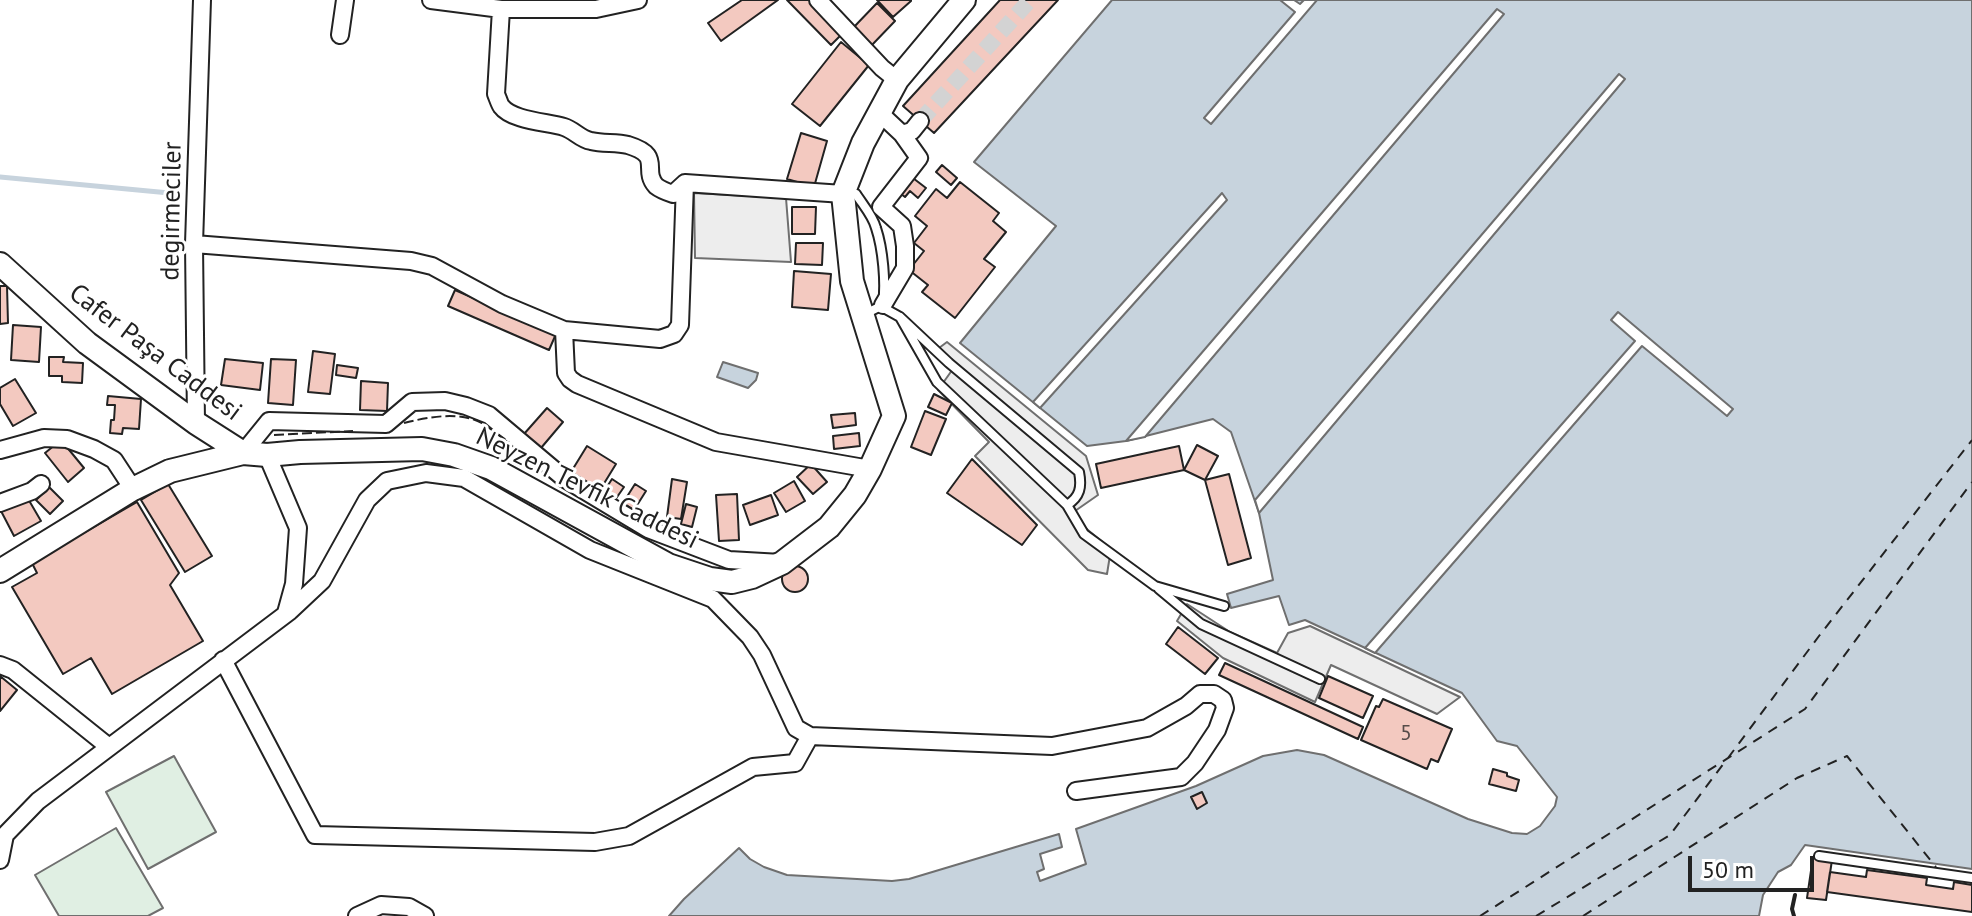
<!DOCTYPE html>
<meta charset="utf-8">
<style>
body{margin:0}
#map{position:relative;width:1972px;height:916px;overflow:hidden;background:#fff;font-family:"PT Sans",sans-serif}
canvas{display:block}
.scale{position:absolute;left:1688px;top:856px;width:126px;height:36px;box-sizing:border-box;border:4px solid #222;border-top:0;padding-left:10px;font-size:24px;line-height:28px;white-space:nowrap;color:#222;-webkit-text-stroke:6px #fff;paint-order:stroke}
</style>
<div id="map">
<canvas width="1972" height="916"></canvas>
<div class="scale">50 m</div>
</div>
<script>
const ctx = document.querySelector('canvas').getContext('2d');
ctx.lineJoin = 'round';
function fillPath(path, color) {
  ctx.fillStyle = color;
  ctx.fill(path, 'evenodd');
}
function stroke(path, color, width, dash) {
  ctx.strokeStyle = color;
  ctx.lineWidth = width;
  ctx.lineCap = dash ? 'butt' : 'round';
  ctx.setLineDash(dash || []);
  ctx.stroke(path);
}
function drawText(font, color, halo, rows, align = 'center') {
  ctx.font = font + ' "PT Sans",sans-serif';
  ctx.lineWidth = 6;
  ctx.setLineDash([]);
  ctx.textBaseline = 'middle';
  ctx.strokeStyle = halo;
  ctx.fillStyle = color;
  for (const [text, x, y, turn = 0] of rows) {
    ctx.save();
    ctx.translate(x, y);
    ctx.rotate((+turn || 0) * Math.PI / 180);
    ctx.textAlign = isNaN(turn) ? turn : align;
    if (halo) ctx.strokeText(text, 0, 0);
    ctx.fillText(text, 0, 0);
    ctx.restore();
  }
}
const green = new Path2D(`
 M174,756l42,76 -68,37 -42,-77z
 M116,828l47,80 -15,8h-89l-24,-41z`);
fillPath(green, '#e0efe3');
stroke(green, '#6f6f6f', 2);
const parking = new Path2D(`
 M694,193l92,5 5,64 -96,-4z
 M947,342l139,114 12,39 -23,16 2,10 34,28 -4,25 -19,-4 -113,-114 14,-14 -51,-52 17,-24 -16,-18z
 M1187,604l43,28 47,21 11,-20 22,-7 150,71 -23,17 -106,-49 -16,37 -92,-44 -46,-37z`);
fillPath(parking, '#ededed');
stroke(parking, '#6f6f6f', 2);
const water = new Path2D(`
 M1112,0h860v869l-167,-24 -14,20 -13,7 -15,23 -4,21h-1090l15,-17 55,-51 11,11 14,8 23,8 105,6 17,-2 150,-45 3,13 -22,7 4,15 -7,3 3,9 46,-17 -10,-35 120,-43 67,-30 34,-6 27,5 144,64 44,14 15,1 13,-8 15,-20 2,-9 -40,-51 -20,-5 -35,-48 -157,-73 -16,5 -10,-29 -48,12 -4,-14 46,-14 -14,-67 -28,-81 -18,-13 -87,22 -39,5 -127,-103 96,-117 -82,-64z
 M723,362l35,11 -2,7 -8,8 -31,-11z`);
fillPath(water, '#c7d3dd');
stroke(water, '#6f6f6f', 2);
const pier = new Path2D(`
 M1280,0h14l6,4 4,-4h13l-106,124 -7,-6 91,-106z
 M1497,9l7,5 -359,423 -19,4z
 M1619,74l6,5 -366,434 -4,-13z
 M1222,193l5,7 -187,208 -7,-6z
 M1618,312l115,97 -6,7 -85,-70 -267,307 -10,-5 270,-307 -24,-21z`);
fillPath(pier, '#fff');
stroke(pier, '#6f6f6f', 2);
stroke(new Path2D(`
 M0,177l180,17`), '#c7d3dd', 5);
stroke(new Path2D(`
 M1728,758l91,-122 153,-196
 M1480,916l325,-207 167,-227
 M1536,916l134,-81 54,-72
 M1583,916l214,-138 50,-22 89,111`), '#222', 2, [10, 8]);
const building = new Path2D(`
 M742,0h36l-57,41 -13,-18z
 M787,0h27l30,32 -13,13z
 M877,0h34v1l-18,16z
 M1000,0h58l-124,133 -31,-27z
 M877,3l18,18 -24,25 -18,-18z
 M841,42l28,23 -49,61 -28,-22z
 M801,133l26,8 -13,46 -27,-8z
 M942,165l15,13 -6,7 -15,-13z
 M909,175l17,13 -8,10 -8,-7 -5,6 -8,-6z
 M960,182l39,31 -6,8 13,11 -22,27 11,8 -40,51 -33,-26 6,-7 -19,-15 15,-19 -10,-8 13,-17 -12,-10 21,-27 11,9z
 M792,207h24l-1,27h-23z
 M796,243h27l-1,22 -27,-1z
 M794,271l37,3 -3,36 -36,-3z
 M0,286h7l1,37 -8,1z
 M455,290l101,44 -7,16 -101,-44z
 M13,325l28,2 -2,35 -28,-2z
 M313,351l22,3 -5,40 -22,-2z
 M49,357h15l-1,5 20,1 -1,20 -20,-1v-6h-13z
 M225,359l38,4 -3,27 -39,-5z
 M271,359l25,1 -3,45 -25,-2z
 M337,365l21,3 -2,10 -20,-3z
 M15,379l21,34 -23,13 -13,-22v-16z
 M361,381l27,2 -1,28 -27,-1z
 M934,394l18,9 -6,12 -18,-8z
 M108,396l33,3 -2,30 -16,-1 -1,6 -12,-1 1,-13h3l1,-15h-8z
 M547,408l16,14 -22,26 -17,-14z
 M925,411l21,8 -15,36 -20,-8z
 M855,413l1,12 -23,3 -2,-13z
 M859,433l1,13 -26,3 -1,-13z
 M61,440l23,28 -16,14 -23,-29z
 M1197,445l21,11 -13,24 -21,-10z
 M587,446l29,18 -16,26 -29,-18z
 M1179,446l5,24 -83,18 -5,-24z
 M972,459l65,66 -15,20 -75,-52z
 M811,464l16,18 -14,12 -16,-17z
 M1229,474l22,84 -23,7 -23,-85z
 M612,479l12,8 -9,13 -12,-7z
 M672,479l15,3 -6,37 -14,-2z
 M794,481l11,20 -19,11 -12,-19z
 M168,484l44,72 -27,16 -44,-72z
 M635,484l11,7 -12,19 -11,-7z
 M49,487l14,14 -13,13 -14,-14z
 M737,494l2,46 -20,1 -3,-46z
 M771,495l7,20 -28,10 -7,-20z
 M27,497l14,24 -27,15 -13,-25z
 M137,502l42,71 -9,12 33,56 -91,53 -21,-36 -28,16 -51,-87 25,-14 -5,-10z
 M686,504l11,3 -5,20 -11,-3z
 M782 579a13 13 0 1 1 26 0a13 13 0 1 1-26 0Z
 M1178,627l40,31 -13,16 -39,-30z
 M1225,663l138,64 -5,12 -139,-64z
 M0,676l17,14 -17,21z
 M1328,676l45,20 -10,22 -44,-20z
 M1383,699l69,30 -14,33 -7,-3 -4,10 -66,-29 15,-34 3,1z
 M1493,769l14,4v3l12,4 -3,11 -27,-7z
 M1202,792l5,11 -10,6 -6,-12z
 M1813,857l19,3 -6,40 -19,-2z
 M1867,870l60,8 -1,7 27,4 1,-7 18,3v27l-145,-20 3,-20 36,5z`);
fillPath(building, '#f3c9c0');
stroke(building, '#222', 2);
stroke(new Path2D(`
 M920,121l110,-121`), '#d3d3d3', 16, [16, 8]);
const lane = new Path2D(`
 M846,192l10,2c7,11 17,22 20,34 7,21 10,55 7,77l-20,10
 M882,307l18,10 49,46 130,109c3,15 1,25 -12,33l-130,-123 -37,-65
 M1067,505l17,29 71,52 69,20
 M1159,589l42,35 119,55
 M1819,856l153,22`);
const street = new Path2D(`
 M431,0l70,9h95l42,-9
 M818,0l64,68 15,12
 M501,9l-5,85c1,2 4,11 5,12 11,15 47,16 63,21 10,3 16,12 27,14 12,3 25,1 37,4 36,11 13,24 28,41 5,4 11,6 17,8l12,-11
 M340,35l5,-35
 M885,118l17,16 10,-3 8,-10
 M685,183l158,11
 M194,244l217,17 21,5 70,38 62,26 96,9 14,-5 6,-9 5,-142
 M883,305l22,-37v-22l-3,-20 -21,-19 38,-49 -17,-24
 M564,330l2,43 4,6 7,5 139,58 154,27
 M196,423l-2,-179 8,-244
 M0,450l44,-12 23,1 27,10 20,11 19,29
 M243,453l26,-32 117,3 26,-22 33,-1 21,5 23,9 76,64 83,50 81,31 52,3
 M267,455l31,73 -4,56 -8,29
 M0,503l32,-12 9,-7
 M223,660l92,175 280,7 34,-6 124,-69 42,-4 15,-27
 M0,665l13,5 96,77
 M0,860l5,-25 33,-34 252,-190 32,-30 45,-81 20,-19 39,-8 38,5 126,72 123,49 37,38 12,18 34,73 14,8 242,10 95,-18 39,-22 14,-12h14l9,6 2,8 -8,22 -22,33 -14,14 -105,14
 M357,916l24,-11 28,2 16,9`);
const secondary = new Path2D(`
 M0,264l87,79 109,80 47,30
 M0,571l133,-82 37,-18 73,-18 24,2 33,-3 122,-3 32,6 37,13 177,97 42,14 22,3 20,-5 30,-14 47,-36 26,-32 15,-26 24,-53 -42,-135 -9,-87 20,-51 34,-63 67,-80`);
stroke(lane, '#222', 12);
stroke(street, '#222', 20);
stroke(secondary, '#222', 26);
stroke(lane, '#fff', 8);
stroke(street, '#fff', 16);
stroke(secondary, '#fff', 22);
stroke(new Path2D(`
 M404,423c24,-6 55,-12 78,0 9,6 18,13 27,19
 M274,435l79,-4`), '#222', 2, [10, 4]);
stroke(new Path2D(`
 M1794,916l-2,-7 3,-14`), '#222', 4);
drawText('22px', '#564c4a', null, [
 ["5",1406,734]
]);
drawText('26px', '#222', '#fff', [
 ["degirmeciler",172,211,-89],
 ["Cafer Paşa Caddesi",155,353,37],
 ["Neyzen Tevfik Caddesi",587,489,26]
]);
</script>
